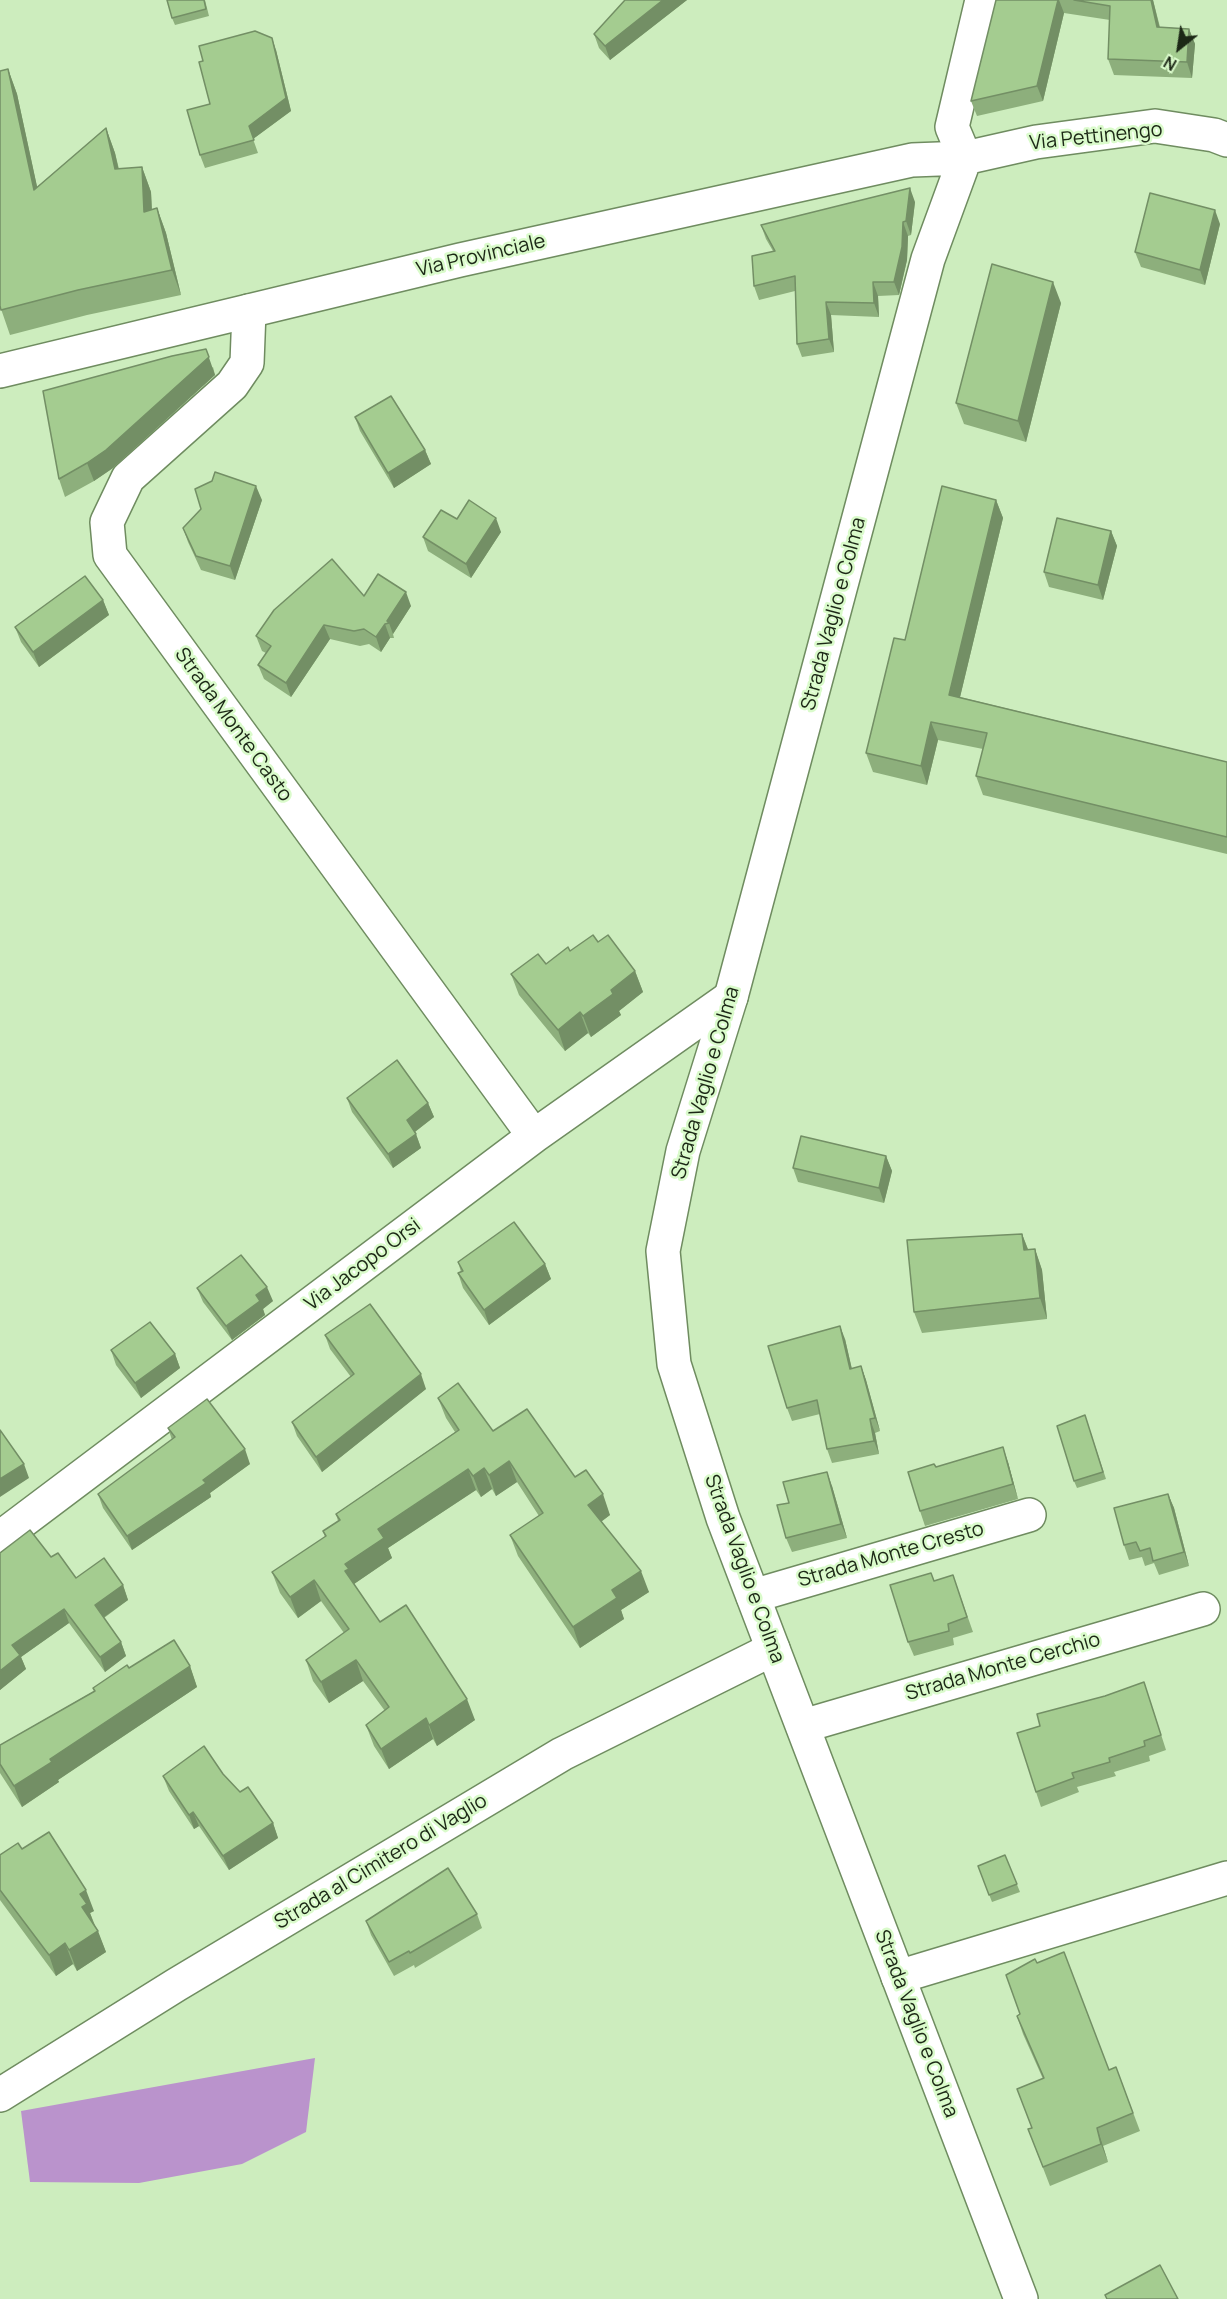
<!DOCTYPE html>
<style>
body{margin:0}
#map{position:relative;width:1227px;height:2299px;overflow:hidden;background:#cdedbe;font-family:Manrope,sans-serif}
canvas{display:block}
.north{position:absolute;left:1149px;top:18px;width:60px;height:60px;-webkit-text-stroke:4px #dafbcb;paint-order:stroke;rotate:210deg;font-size:16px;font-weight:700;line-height:24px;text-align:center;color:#1c2816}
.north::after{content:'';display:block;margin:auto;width:21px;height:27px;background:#1c2816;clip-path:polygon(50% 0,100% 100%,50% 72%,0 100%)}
</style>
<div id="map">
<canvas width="1227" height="2299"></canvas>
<div class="north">N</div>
</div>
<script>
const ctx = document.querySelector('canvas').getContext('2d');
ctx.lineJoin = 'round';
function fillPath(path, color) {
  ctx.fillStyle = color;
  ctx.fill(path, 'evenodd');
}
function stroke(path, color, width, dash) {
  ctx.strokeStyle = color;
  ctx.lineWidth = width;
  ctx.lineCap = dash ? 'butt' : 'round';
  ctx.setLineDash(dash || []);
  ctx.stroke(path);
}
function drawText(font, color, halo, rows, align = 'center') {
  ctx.font = font + ' Manrope,sans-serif';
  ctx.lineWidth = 5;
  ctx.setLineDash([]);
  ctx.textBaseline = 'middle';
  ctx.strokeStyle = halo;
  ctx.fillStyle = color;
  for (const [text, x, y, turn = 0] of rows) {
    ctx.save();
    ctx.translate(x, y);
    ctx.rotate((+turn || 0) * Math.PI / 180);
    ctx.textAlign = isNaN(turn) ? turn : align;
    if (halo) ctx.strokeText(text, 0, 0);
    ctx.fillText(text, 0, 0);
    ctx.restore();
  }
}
fillPath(new Path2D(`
 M315,2058l-9,74 -64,32 -103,19 -109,-1 -9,-71z`), '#ba93cc');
const street = new Path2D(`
 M965,158l-13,-31 30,-127
 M249,311l-2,52 -15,22 -104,93 -21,44 3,33 424,581
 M0,1538l534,-402 197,-139
 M753,1596l276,-81
 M803,1726l400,-117
 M898,1977l329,-99
 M0,2095l176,-110 386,-231 211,-105`);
const secondary = new Path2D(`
 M965,158l-37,101 -197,738 -48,154 -20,100 11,113 49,154 298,781
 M0,371l460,-111 452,-100 53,-2 71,-16 119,-16 59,9 13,5`);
stroke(street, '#6f8c60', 36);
stroke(secondary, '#6f8c60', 36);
stroke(street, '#fff', 33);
stroke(secondary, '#fff', 33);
fillPath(new Path2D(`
 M205,0l4,16 -34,9 -3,-7z
 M625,0h62l-77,60 -11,-12 -5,-14z
 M996,0h157l7,27 29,2 6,15 -3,34 -78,-3 -6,-16 2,-39 -46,-7 -21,88 -66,15 -6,-15z
 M276,50l15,61 -38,28 5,14 -53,15 -5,-13 10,-51z
 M8,69l9,25 20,93 69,-59 9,25 4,16 23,-2 9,25 1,18 5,-2 9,25 15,62 -94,20 -77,20 -10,-29z
 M915,202l-4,33 -3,1 -1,24 -8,35 -21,1 1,21 -48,-2 3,37 -32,5 -5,-13 -2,-53 -36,9 -5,-14 19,-35 -7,-12 -5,-14z
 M1220,224l-15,61 -64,-18 -6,-15z
 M1061,303l-35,139 -62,-18 -8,-21z
 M213,367l2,8 -102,93 -19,13 -29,16 -6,-18z
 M355,417l70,33 6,14 -37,24 -34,-57z
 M262,500l-27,80 -34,-10 -13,-28 -5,-14z
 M996,500l7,18 -43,179 267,65v92l-244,-59 -7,-19 7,-27 -45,-9 -11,45 -54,-13 -7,-19 39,-113z
 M457,519l44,13 -30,46 -43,-27 -5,-14z
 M1111,531l6,15 -14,54 -54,-13 -5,-15z
 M364,596l47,10 -18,28 1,4h-4l-9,14 -12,-8 -9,2 -30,-7 -39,58 -27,-18 -6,-14 8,-12 -4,-2 -6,-15z
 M103,600l6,15 -70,52 -18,-25 -6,-15z
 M598,942l37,29 8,21 -24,19 2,4 -30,22 -3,-4 -23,18 -46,-56 -8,-21 35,-10 24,-13z
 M347,1098l81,5 6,14 -19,15 6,16 -28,20 -41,-56z
 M886,1156l6,15 -8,32 -86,-21 -5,-14z
 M1022,1234l6,15h7l7,21 5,49 -125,14 -8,-21z
 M458,1262l87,2 6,15 -62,46 -26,-37 -5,-15 3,-1z
 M197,1288l76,13 -10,8 2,6 -33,25 -29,-38z
 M325,1335l101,54 -104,83 -25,-36 -5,-14 59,-45 -21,-28z
 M845,1339l7,30 9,-3 5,14 14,51 -5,2 4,21 -47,9 -5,-14 -7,-35 -28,7 -5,-13z
 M111,1350l64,4 5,14 -39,30 -25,-33z
 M438,1398l55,33 82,46 35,38 -9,7 48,70 -28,18 3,9 -44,29 -62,-92 -8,-21 29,-19 -22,-34 -21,14 -4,-7 -11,8 -5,-7 -88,58 4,10 -38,26 26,38 95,98 -38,26 -4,-7 -44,30 -15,-23 -8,-21 19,-14 -22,-30 -34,22 -16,-22 -7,-21 38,-27 -23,-32 -23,17 -18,-25 -8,-21 53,-35 -2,-6 15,-10 -2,-7 119,-82 -9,-14z
 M1085,1415l21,64 -29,9 -3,-7z
 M168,1428l82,36 -40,29 1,4 -79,53 -29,-42 -5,-14 74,-54z
 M1008,1462l10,37 -93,27 -5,-15 16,-44z
 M832,1486l15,52 -55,14 -6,-14 3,-35z
 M1168,1494l6,14 15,58 -30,9 -5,-12 -9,3 -3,-9 -13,3 -5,-15z
 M0,1553l51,4 25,21 47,7 5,15 -24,18 17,24 5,14 -21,16 -36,-49 -48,34 5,12 -26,21z
 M953,1575l20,57 -20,6 1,7 -40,11 -6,-14 26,-61z
 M190,1666l7,21 -139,93 1,2 -37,25 -22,-34v-28l94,-54 -1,-3 36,-20z
 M1149,1697l17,53 -17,6 1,5 -36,11 2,4 -39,11 2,5 -38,15 -5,-15z
 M223,1774l17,18 33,31 5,15 -49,32 -30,-44 -5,3 -25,-38 -6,-15z
 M22,1849l72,62 -4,2 16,39 -29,19 -4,-7 -17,12 -56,-76v-45z
 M1005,1855l15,37 -28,10 -14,-36z
 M477,1914l5,14 -67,40 -1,-3 -20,11 -23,-41 -5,-14z
 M1037,1963l72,107 7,-3 24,64 -37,15 5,16 -58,24 -22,-57 4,-1 -15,-39 26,-10 -20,-45 -6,-18 3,-2z`), '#8daf7c');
fillPath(new Path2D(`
 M663,0h24l-77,60 -5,-14z
 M1058,0h1l5,13 -21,88 -6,-15z
 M1151,0h2l10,42 -6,-15z
 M1189,29l6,15 -3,34 -5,-16z
 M272,38l4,12 15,61 -38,28 -4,-13z
 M8,69l9,25 26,120 -9,-24z
 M106,128l9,25 9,41 -9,-25z
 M142,167l9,25 2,45 -9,-25z
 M910,188l5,14 -4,33 -5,-14z
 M157,208l9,25 15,62 -9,-25z
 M1215,210l5,14 -15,61 -5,-15z
 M903,222l5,14 -1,24 -8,35 -5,-13z
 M873,282l5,14 1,21 -5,-14z
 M1053,282l8,21 -35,139 -8,-21z
 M826,302l5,13 3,37 -5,-13z
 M206,349l9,26 -102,93 -19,13 -7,-18z
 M425,450l6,14 -37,24 -6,-15z
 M256,486l6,14 -27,80 -5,-14z
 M996,500l7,18 -47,196 -7,-19z
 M496,518l5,14 -30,46 -5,-14z
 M1111,531l6,15 -14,54 -5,-15z
 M406,592l5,14 -18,28 -4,-11 -2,-2z
 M103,600l6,15 -70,52 -6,-15z
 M385,624l5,14 -9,14 -5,-15z
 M324,625l6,14 -39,58 -5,-14z
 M931,722l7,18 -11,45 -6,-19z
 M635,971l8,21 -24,19 2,4 -30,22 -8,-21 28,-26z
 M580,1012l8,21 -23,18 -7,-21z
 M428,1103l6,14 -22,17 -5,-14z
 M416,1134l5,14 -28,20 -5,-14z
 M886,1156l6,15 -8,32 -5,-15z
 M1022,1234l8,21 -6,-5z
 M1035,1249l7,21 5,49 -7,-21z
 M545,1264l6,15 -62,46 -5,-15z
 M267,1287l6,14 -10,8 2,6 -33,25 -6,-14 30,-31z
 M840,1326l5,13 10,44 -5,-14z
 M175,1354l5,14 -39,30 -6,-15z
 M861,1366l5,14 14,51 -5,-13z
 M421,1374l5,15 -104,83 -6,-15z
 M870,1419l5,14 4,21 -5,-13z
 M1003,1447l5,15 10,37 -5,-15z
 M245,1449l5,15 -40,29 1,4 -79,53 -5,-14z
 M509,1461l8,21 -21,14 -7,-21z
 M24,1464l5,14 -29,19v-18z
 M484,1468l8,21 -11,8 -8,-21z
 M468,1469l8,21 -88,58 4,10 -38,26 -9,-13v-7l33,-35z
 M827,1472l5,14 15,52 -6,-14z
 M603,1494l7,21 -15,11 -7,-21z
 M1168,1494l6,14 15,58 -5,-14z
 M641,1571l8,21 -28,18 3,9 -44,29 -7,-21 39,-37z
 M314,1580l7,21 -23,17 -8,-21z
 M123,1585l5,15 -28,20 -5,-15z
 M64,1609l5,14 -48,34 5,12 -26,21v-19l12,-26z
 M121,1642l5,14 -21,16 -5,-15z
 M356,1660l7,21 -34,22 -8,-21z
 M190,1666l7,21 -139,93 1,2 -37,25 -8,-21 36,-27z
 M467,1699l8,21 -38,26 -8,-21z
 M426,1718l7,21 -44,30 -8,-20z
 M193,1812l6,14 -5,3 -5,-14z
 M273,1823l5,15 -49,32 -6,-14z
 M86,1890l8,21 -4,2 4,11 -12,-17 -2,-13z
 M98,1931l8,21 -29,19 -8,-21z
 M65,1943l8,21 -17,12 -7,-21z
 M1097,2128l6,18 5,16 -7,-18z`), '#738f65');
const building = new Path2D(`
 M167,0h37l2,9 -34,9z
 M625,0h38l-58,46 -11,-12z
 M996,0h62l-21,86 -66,15z
 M1074,0h77l6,27 32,2 -2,33 -79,-3 2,-53z
 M255,31l17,7 14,60 -37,28 5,14 -54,15 -13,-45 23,-6 -11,-42 4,-1 -4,-15z
 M8,69l26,121 72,-62 9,41 27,-2 2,45 13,-4 15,62 -94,20 -77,20 -1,-4v-235z
 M910,188l-4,33 -3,1 -1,25 -8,35h-21l1,21 -48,-1 3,37 -32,5 -2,-68 -41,10 -2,-30 23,-5 -14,-26z
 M1150,193l65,17 -15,60 -65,-18z
 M992,264l61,18 -35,139 -62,-18z
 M206,349l3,8 -103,93 -19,13 -28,16 -16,-88 129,-35z
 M391,396l34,54 -37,23 -33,-56z
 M215,472l41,14 -26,80 -34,-10 -13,-28 18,-19 -6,-20 17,-8z
 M942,486l54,14 -47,195 278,67v75l-251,-61 11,-43 -56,-11 -10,44 -55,-13 28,-115 11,2z
 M469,500l27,18 -30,46 -43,-27 18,-27 16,9z
 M1057,518l54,13 -13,54 -54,-13z
 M332,559l32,37 14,-22 28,18 -19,29 2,2 -4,1 -9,13 -12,-8 -10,2 -30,-6 -38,58 -28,-18 13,-19 -15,-10 18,-26z
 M85,576l18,24 -70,52 -18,-25z
 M593,935l5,7 10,-7 27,36 -24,19 2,4 -30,22 -3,-4 -22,18 -47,-56 27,-20 8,10 22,-17 2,4z
 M397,1060l31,43 -21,17 9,14 -28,20 -41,-56z
 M801,1136l85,20 -7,32 -86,-20z
 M514,1222l31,42 -61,46 -26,-37 5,-2 -5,-9z
 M1022,1234l2,16 11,-1 5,49 -126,14 -7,-72z
 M241,1255l26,32 -11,8 4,6 -34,25 -29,-38z
 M370,1304l51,70 -105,83 -24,-35 62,-48 -29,-39z
 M150,1322l25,32 -40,29 -24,-33z
 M840,1326l10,43 11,-3 14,52 -5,1 4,22 -47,8 -10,-49 -30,8 -19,-62z
 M458,1383l35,48 34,-22 48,68 11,-7 17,24 -15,11 53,66 -29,19 5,8 -44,29 -63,-92 33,-22 -34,-52 -20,14 -5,-7 -11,8 -5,-7 -90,60 6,9 -39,26 4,5 -4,2 35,51 26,-17 61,94 -38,26 -3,-7 -45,31 -15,-24 23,-18 -33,-47 -35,22 -15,-22 43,-31 -35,-49 -24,17 -18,-25 54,-36 -3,-5 17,-11 -4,-6 123,-84 -21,-32z
 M207,1399l38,50 -42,31 3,3 -79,53 -29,-42 77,-57 -7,-9z
 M1085,1415l18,57 -29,9 -17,-55z
 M0,1430l24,34 -24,15z
 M1003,1447l10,37 -93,27 -12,-39 26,-8 2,3z
 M827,1472l14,52 -55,14 -9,-33 12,-2 -6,-21z
 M1168,1494l16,58 -31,9 -3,-13 -10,3 -4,-9 -12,3 -10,-37z
 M30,1530l21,27 7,-4 18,25 28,-20 19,27 -28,20 26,37 -21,15 -36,-48 -52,36 8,10 -20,16v-118z
 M931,1573l3,8 19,-6 14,42 -19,7 1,7 -41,11 -18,-57z
 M174,1640l16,26 -140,93 2,3 -38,24 -14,-22v-19l95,-54 -2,-3 34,-23 2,3z
 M1144,1682l17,53 -17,6 1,5 -36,12 1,4 -38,11 2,5 -38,14 -19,-59 23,-7 -3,-12 68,-18z
 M204,1746l19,28 17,18 8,-5 25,36 -50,33 -30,-44 -4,3 -26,-39z
 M49,1832l37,58 -6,4 7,10 -5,3 16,24 -29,19 -4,-7 -16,12 -49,-65v-35l18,-12 4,6z
 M1005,1855l12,29 -28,11 -11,-29z
 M448,1868l29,46 -67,39 -1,-2 -20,11 -23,-41z
 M1064,1952l45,118 7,-3 17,46 -36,15 4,16 -58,23 -15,-38 4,-1 -15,-39 27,-11 -27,-62 3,-2 -14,-39 29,-16 2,4z
 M1160,2265l18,34h-71l-2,-4z`);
fillPath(building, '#a4cc90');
stroke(building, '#738f65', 1.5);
drawText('20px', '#1c2816', '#dafbcb', [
 ["Via Pettinengo",1096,137,-6],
 ["Via Provinciale",481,256,-13],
 ["Strada Vaglio e Colma",834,614,-75],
 ["Strada Monte Casto",233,725,54],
 ["Strada Vaglio e Colma",706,1083,-74],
 ["Via Jacopo Orsi",363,1265,-37],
 ["Strada Monte Cresto",891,1555,-16],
 ["Strada Vaglio e Colma",744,1569,70],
 ["Strada Monte Cerchio",1003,1667,-16],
 ["Strada al Cimitero di Vaglio",381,1862,-31],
 ["Strada Vaglio e Colma",916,2024,69]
]);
</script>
